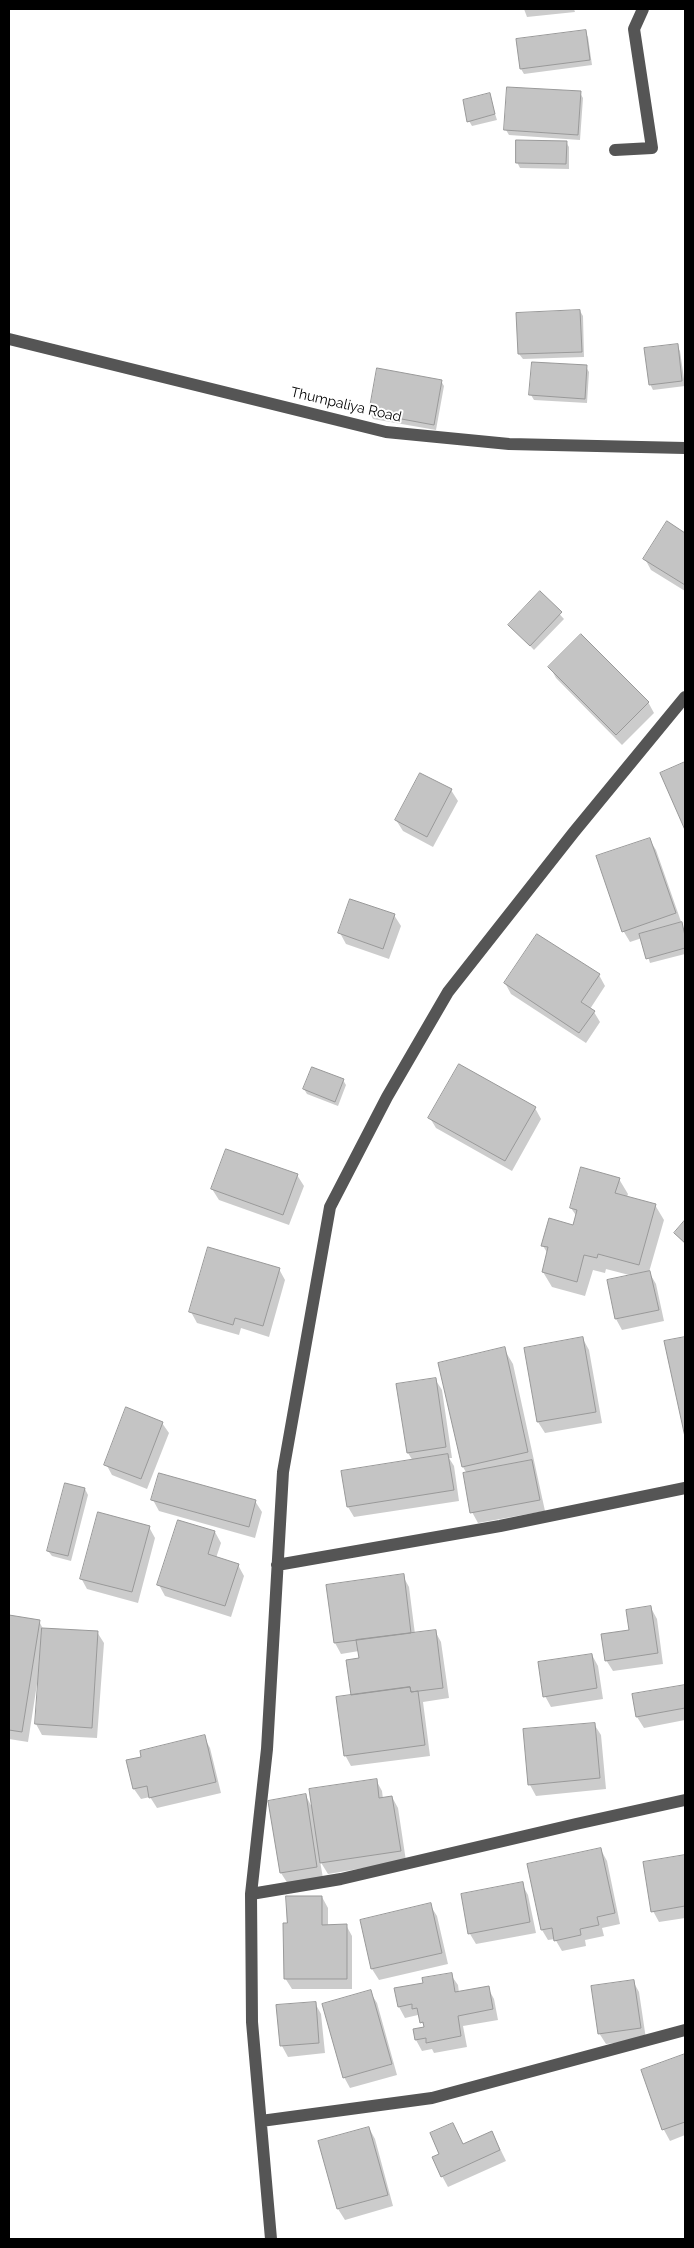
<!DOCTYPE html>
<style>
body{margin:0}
#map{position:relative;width:694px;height:2248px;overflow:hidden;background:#fff;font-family:Raleway,sans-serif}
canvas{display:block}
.frame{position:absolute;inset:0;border:10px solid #000;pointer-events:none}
</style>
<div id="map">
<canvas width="694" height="2248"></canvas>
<div class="frame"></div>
</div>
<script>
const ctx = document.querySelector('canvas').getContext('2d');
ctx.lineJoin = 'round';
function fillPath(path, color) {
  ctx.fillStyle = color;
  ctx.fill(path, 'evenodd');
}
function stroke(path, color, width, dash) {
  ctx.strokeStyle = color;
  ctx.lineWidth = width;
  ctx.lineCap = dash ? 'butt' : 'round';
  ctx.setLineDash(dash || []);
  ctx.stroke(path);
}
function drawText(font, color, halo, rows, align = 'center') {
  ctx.font = font + ' Raleway,sans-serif';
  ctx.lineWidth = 4;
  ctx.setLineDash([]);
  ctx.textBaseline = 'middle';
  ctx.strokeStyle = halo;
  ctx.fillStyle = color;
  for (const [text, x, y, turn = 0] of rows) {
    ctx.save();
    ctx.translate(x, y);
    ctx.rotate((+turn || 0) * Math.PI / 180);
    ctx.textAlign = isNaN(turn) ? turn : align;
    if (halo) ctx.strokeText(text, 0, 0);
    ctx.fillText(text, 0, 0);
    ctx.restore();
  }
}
fillPath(new Path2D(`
 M524,9h50l1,3 -48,5z
 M585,32l3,5 4,28 -68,9 -3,-5z
 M580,93l3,5 -3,42 -71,-5 -3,-5z
 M489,95l8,25 -25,6 -3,-5z
 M566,142l3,5v22l-49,-1 -3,-6z
 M580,311l3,5 1,41 -61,2 -4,-5z
 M677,346l3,5 5,35 -32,4 -3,-6z
 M586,367l3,5 -2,31 -53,-3 -3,-5z
 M441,381l3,5 -8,44 -63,-11 -3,-6z
 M667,523l18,12v56l-34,-21 -6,-11z
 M540,593l24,26 -30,31 -24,-25z
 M550,667l98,35 6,11 -32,32 -66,-67z
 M685,763v64l-23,-54z
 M451,790l7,11 -25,46 -30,-16 -7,-11z
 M649,839l7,11 29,83v21l-35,9 -8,-25 -12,4 -6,-10 -26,-75z
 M394,915l7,11 -12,33 -43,-15 -6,-11z
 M599,975l6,11 -15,23 4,3 6,10 -14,21 -75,-49 -6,-11z
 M343,1080l3,5 -8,21 -31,-12 -3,-5z
 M535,1108l6,11 -29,52 -76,-43 -6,-10z
 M297,1175l7,11 -15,39 -70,-25 -7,-11z
 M619,1179l9,15 -1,3 28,8 9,15 -15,52 7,12 8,37 -42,9 -6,-11 17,-43 -27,-7 -1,4 -12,-3 -8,26 -33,-9 -9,-15 5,-18 -5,-8 31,-19 3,-10 -6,-9z
 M685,1222v22l-10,-11z
 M279,1269l6,11 -16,57 -28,-9 -2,7 -42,-12 -6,-11z
 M685,1338v93l-19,-89z
 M583,1339l6,11 13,73 -57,10 -7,-11z
 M504,1349l9,15 32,147 -67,12 -6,-11 -5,-38 -4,-7z
 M435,1379l7,11 10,68h-3l5,8 5,35 -105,16 -6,-10 65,-46 -5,-8z
 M162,1423l7,10 -22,56 -35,-14 -6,-11z
 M66,1484l19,5 3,6 -17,66 -19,-5 -4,-5z
 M153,1500l102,1 7,11 -7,26 -96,-27z
 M149,1527l6,11 -17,65 -51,-14 -6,-11z
 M215,1532l6,11 -5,15 22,7 6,11 -13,41 -66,-21 -6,-11z
 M403,1576l6,11 6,47 20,-3 6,11 8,56 -26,4 7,54 -79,10 -6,-11 7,-59 8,-37 -1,-8 -18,3 -6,-11 -7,-57z
 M651,1608l6,11 6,45 -50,7 -7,-11z
 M9,1617l30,4 4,8 54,3 7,11 -7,95 -55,-3 -6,-11 3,-40h-2l-9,58 -19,-3z
 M592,1655l6,11 5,33 -52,8 -6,-11z
 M685,1686v34l-41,8 -7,-11 -4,-22z
 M594,1724l7,11 5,54 -70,7 -6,-11 -5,-55z
 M204,1737l6,11 11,45 -64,15 -7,-11 -9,2 -7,-10 8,-31z
 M376,1780l6,11 1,8 9,-2 6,11 8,53 -78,13 -8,-13 3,17 -35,6 -7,-11 -11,-71 36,-6 7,13z
 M601,1850l6,11 13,63 -18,4 2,8 -19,4 1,6 -24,5 -7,-12 -7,1 -6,-10z
 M685,1856v62l-26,4 -6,-11 -9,-48z
 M522,1884l6,11 8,38 -60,11 -6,-10z
 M322,1897l6,11v18l18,-1 6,11v53h-60l-7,-11 3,-54z
 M430,1905l7,11 11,48 -69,16 -7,-11 -11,-48z
 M451,1975l7,10 1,8 29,-5 6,11 4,21 -35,6 4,21 -33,6 -2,-4 -10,2 -6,-11 -2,-10 11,-2 -7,-13 -13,3 -6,-11 26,-23z
 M633,1981l6,11 7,47 -40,5 -7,-11z
 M370,1992l7,11 20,72 -47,13 -6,-11z
 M315,2003l6,11 4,39 -37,4 -6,-11 -4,-39z
 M685,2056v79l-15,6 -6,-11 -22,-59z
 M369,2128l6,11 18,67 -48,14 -7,-11 -18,-67z
 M492,2132l14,29 -58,26 -6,-11 21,-31z`), '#0003');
const building = new Path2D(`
 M586,30l4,30 -70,9 -4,-30z
 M507,87l74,4 -3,44 -74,-5z
 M490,93l5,21 -28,8 -4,-22z
 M516,140l51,1 -1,23 -50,-1z
 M580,310l2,42 -64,2 -2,-41z
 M678,344l4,37 -33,4 -5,-37z
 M532,362l55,3 -2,34 -56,-4z
 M377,368l65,12 -8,45 -65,-12z
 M667,521l18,12v52l-42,-26z
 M540,591l22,21 -32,34 -22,-21z
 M581,634l68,68 -33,33 -68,-68z
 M685,762v68l-25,-57z
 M420,773l32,16 -25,48 -32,-17z
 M650,838l26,75 -54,19 -26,-76z
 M350,899l45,15 -12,35 -45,-16z
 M682,922l3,14v12l-39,11 -7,-25z
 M537,934l63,40 -19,28 14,9 -16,22 -75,-50z
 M459,1064l77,43 -31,54 -77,-43z
 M312,1067l32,12 -9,23 -32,-13z
 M226,1149l72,25 -15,41 -72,-26z
 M581,1167l39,11 -5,15 41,11 -17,61 -41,-11 -1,4 -13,-3 -7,27 -35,-10 6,-25 -7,-1 8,-28 24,7 4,-15 -7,-2z
 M685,1220v23l-11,-10z
 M208,1247l72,21 -17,58 -28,-8 -2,7 -44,-13z
 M650,1271l9,39 -44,9 -8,-39z
 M583,1337l13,75 -59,10 -13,-74z
 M685,1337v100l-21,-96z
 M505,1347l23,105 -66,15 -24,-104z
 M436,1378l10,69 -39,6 -11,-69z
 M126,1407l37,15 -22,57 -37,-14z
 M448,1454l6,36 -107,17 -6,-36z
 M532,1460l8,40 -70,13 -7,-40z
 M159,1473l97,27 -7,27 -98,-27z
 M65,1483l20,5 -17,68 -21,-5z
 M98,1512l52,14 -18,66 -52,-13z
 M178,1520l37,11 -7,23 31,10 -14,42 -68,-21z
 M404,1574l7,59 -77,10 -8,-58z
 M651,1606l7,47 -53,8 -4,-27 28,-4 -3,-20z
 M9,1615l31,5 -18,112 -13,-2z
 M42,1628l56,3 -6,97 -57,-4z
 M436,1630l7,58 -32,4 -1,-5 -59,8 -5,-35 13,-2 -3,-18z
 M592,1654l5,34 -54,9 -5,-35z
 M685,1685v23l-49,9 -4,-23z
 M410,1687l1,5 7,-1 7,54 -81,11 -8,-59z
 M595,1723l5,55 -72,7 -5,-56z
 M205,1735l11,47 -67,16 -2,-12 -14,3 -7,-29 15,-3 -1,-6z
 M377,1779l2,19 13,-2 9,55 -81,12 -11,-74z
 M306,1794l11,73 -37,6 -12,-72z
 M601,1848l14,65 -18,4 2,8 -19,4 1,6 -27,6 -2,-13 -11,2 -14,-66z
 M685,1855v51l-34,6 -8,-50z
 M523,1882l7,40 -62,12 -7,-40z
 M286,1896h36v29l25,-1v55h-63l-1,-56h4z
 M431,1903l11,50 -71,16 -11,-49z
 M452,1973l3,19 34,-6 4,23 -35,7 3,20 -35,7v-5l-11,2 -2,-11 11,-2 -1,-5 -3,1 -3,-15 -5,1v-5l-14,3 -4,-19 29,-5 -1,-5z
 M634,1980l7,48 -43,6 -7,-48z
 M371,1990l21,74 -49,14 -21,-74z
 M316,2002l3,41 -39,3 -4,-41z
 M685,2054v68l-23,8 -21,-60z
 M453,2123l10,21 29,-13 8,19 -59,27 -9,-20 7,-3 -9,-21z
 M369,2127l19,68 -51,14 -19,-68z`);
fillPath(building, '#c4c4c4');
stroke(building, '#999', 1);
stroke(new Path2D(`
 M615,150l37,-2 -18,-119 9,-20
 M9,339l377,93 123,12 176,4
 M277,1565l223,-39 185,-38
 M251,1894l90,-15 235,-55 109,-24
 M261,2121l171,-23 253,-68
 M271,2239l-19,-217 -1,-128 16,-145 16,-277 47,-265 57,-110 61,-105 126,-160 111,-135`), '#555', 12);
drawText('14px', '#000', '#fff', [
 ["Thumpaliya Road",346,405,13]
]);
</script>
